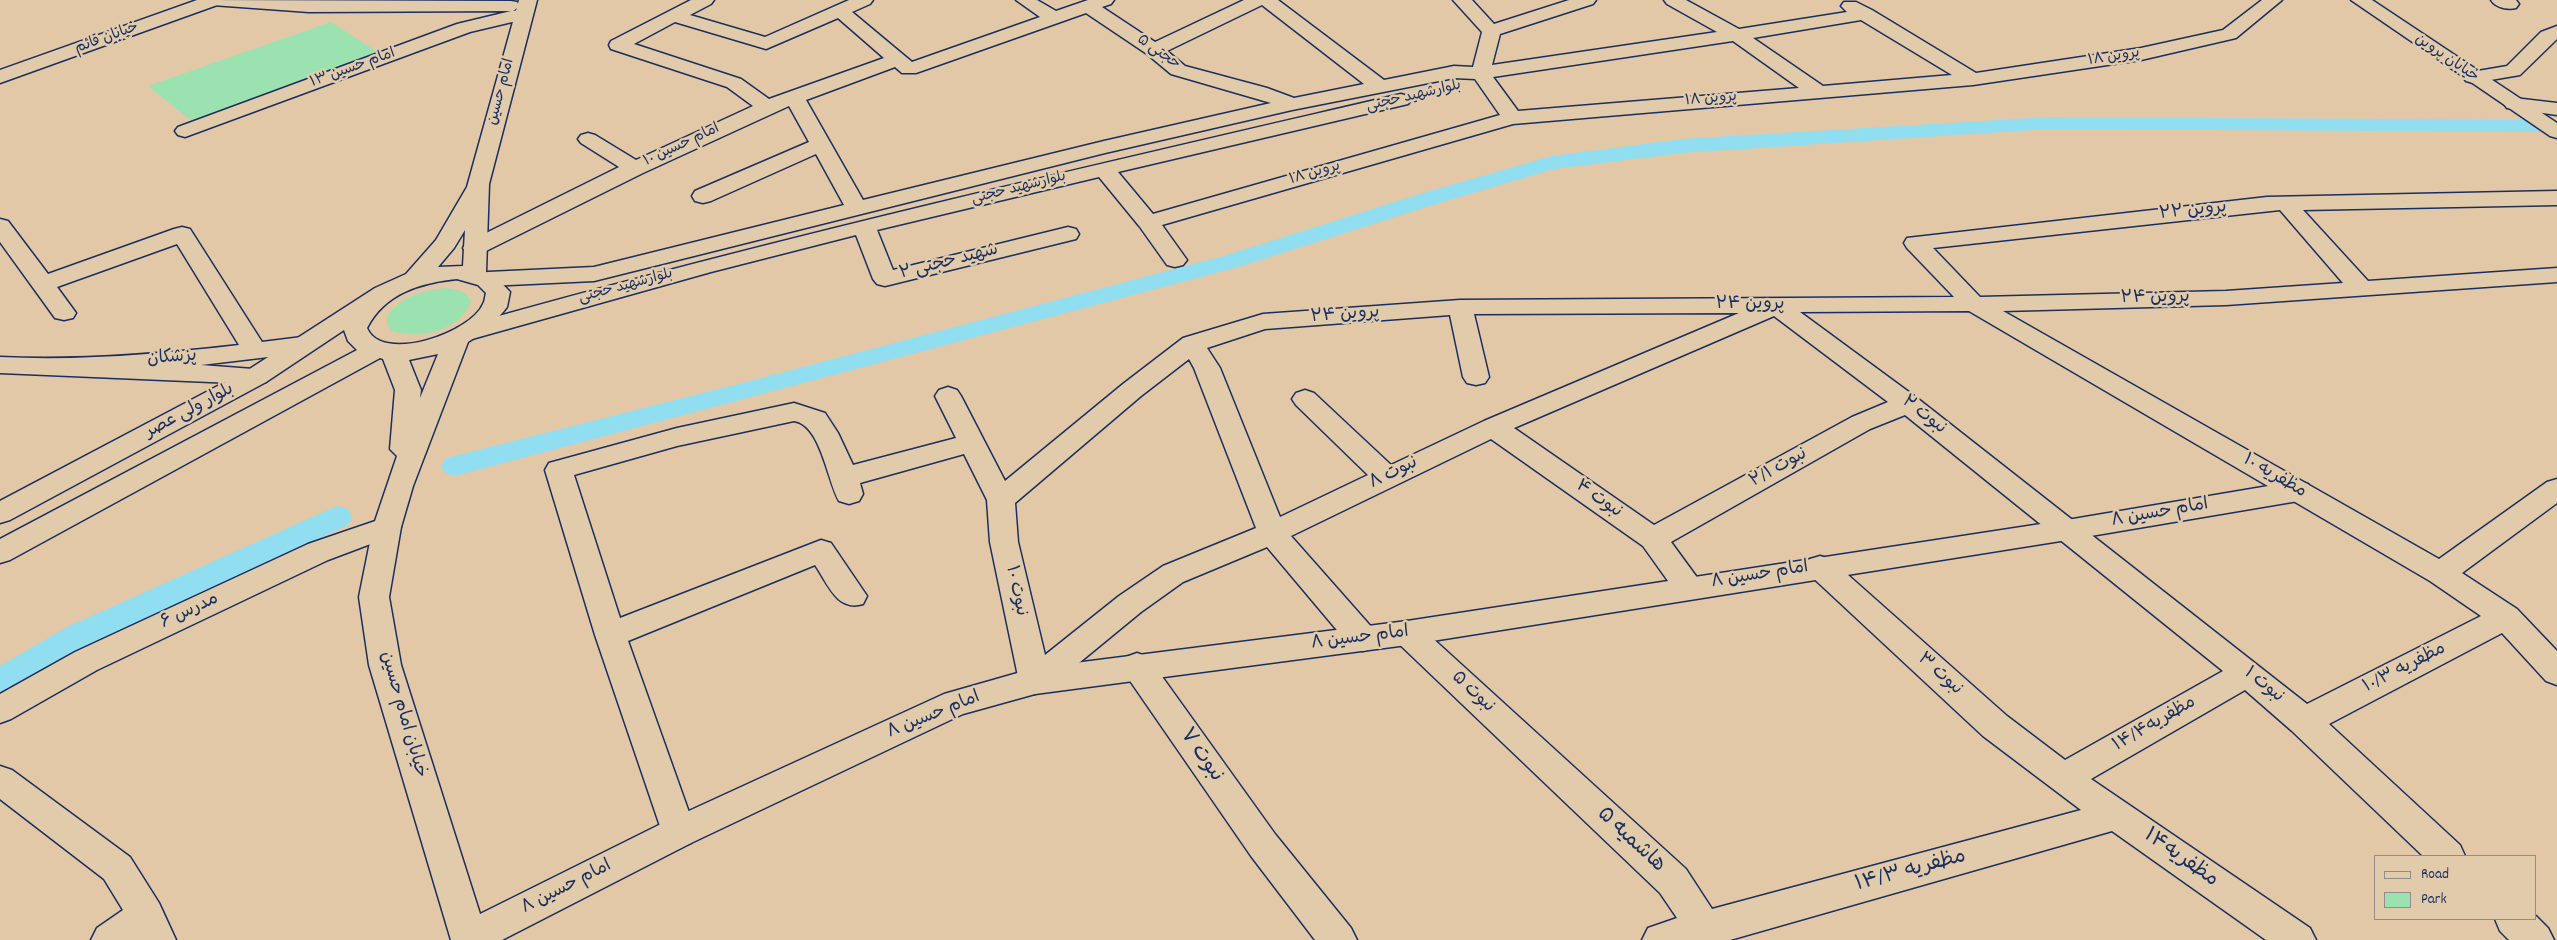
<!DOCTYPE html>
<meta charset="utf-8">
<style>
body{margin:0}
#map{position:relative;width:2557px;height:940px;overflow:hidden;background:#e2c8a7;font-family:Dekko,sans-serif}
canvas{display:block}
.legend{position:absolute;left:2374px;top:855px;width:162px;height:65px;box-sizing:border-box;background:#e1cbab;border:1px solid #928d8c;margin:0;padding:6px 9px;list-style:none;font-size:15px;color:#1b2f5e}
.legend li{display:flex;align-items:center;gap:10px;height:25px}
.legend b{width:25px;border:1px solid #928d8c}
</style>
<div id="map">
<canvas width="2557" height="940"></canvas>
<ul class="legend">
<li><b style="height:6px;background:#e1cbab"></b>Road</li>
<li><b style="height:14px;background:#9be2b0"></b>Park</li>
</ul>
</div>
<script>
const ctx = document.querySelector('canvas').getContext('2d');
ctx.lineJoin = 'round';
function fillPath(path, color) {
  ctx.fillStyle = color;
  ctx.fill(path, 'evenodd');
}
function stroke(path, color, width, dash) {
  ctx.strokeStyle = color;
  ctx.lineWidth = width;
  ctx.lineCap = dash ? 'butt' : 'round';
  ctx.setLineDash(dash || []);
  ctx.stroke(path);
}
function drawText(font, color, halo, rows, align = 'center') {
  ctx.font = font + ' Dekko,"Playpen Sans Arabic",sans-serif';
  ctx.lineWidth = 5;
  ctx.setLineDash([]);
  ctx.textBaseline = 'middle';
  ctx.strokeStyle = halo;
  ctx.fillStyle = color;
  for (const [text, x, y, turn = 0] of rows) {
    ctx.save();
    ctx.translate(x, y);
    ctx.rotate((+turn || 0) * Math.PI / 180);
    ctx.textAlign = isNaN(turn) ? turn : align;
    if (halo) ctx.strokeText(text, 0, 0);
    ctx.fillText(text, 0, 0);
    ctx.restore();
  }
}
fillPath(new Path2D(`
 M331,22l48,31 -186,69 -45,-36z
 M447,288c11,2 19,3 24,13 -10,30 -52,39 -79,30l-5,-7v-8c15,-20 37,-26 60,-28z`), '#9be2b0');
fillPath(new Path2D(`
 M2049,117l490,3 18,2v12l-18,-2 -490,-3 -367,24 -128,16 -118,35 -194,62 -787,210 -10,-3 -4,-7 4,-7 10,-3 299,-76 470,-124 196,-62 132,-38 130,-17z
 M337,506l11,3 4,8 -4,8 -259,120 -77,46 -12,4v-29l67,-39z`), '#91def1');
const minor = new Path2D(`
 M203,0l308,1 6,1 3,4 -7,5 10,-2 6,1 3,4 -3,4 -59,14 -285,105 -7,-2 -3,-4 3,-4 279,-103 54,-13 -202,1 -97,-7 -6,-1z
 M691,0h23l-3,4 -21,11 75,22 84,-37h24l-3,4 -18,8 60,50 128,-45 -24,-17h21l19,11 32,-11h26l-3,4 -9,3 53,35 89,-42h34l106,80 70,-14 19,1 9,-35 -29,-32h19l22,24 75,-24h27l-3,4 -93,30 -8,31 225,-33 -50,-28 -3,-4h22l53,29 108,-17 -6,-6 3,-4h12l16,8 104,63 165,-25 82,-18 39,-30h20l-46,38 -95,22 -168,25 -460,39 -351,101 25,35 -4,5 -8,2 -8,-2 -27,-38 -41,-50 -222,53 16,40 175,-43 8,2 3,5 -3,5 -191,47 -8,-2 -4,-5 -17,-44 -145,37 -239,67 -9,-3 -3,-5 3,-5c311,-88 624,-159 938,-232l7,2 3,4 -3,4 -290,68 35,42 347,-99 -25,-36 -21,-1 -162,32 -187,43 -511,128 -106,5 -8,-2 -4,-5 4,-5 8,-2 106,-5 250,-62 -28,-51 -105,47 -8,2 -8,-2 -3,-5 3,-5 114,-49 -20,-36 -146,67 -161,80 -8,2 -8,-2 -3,-5 3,-5 153,-76 -38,-24 -3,-4 3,-4 7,-2 7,2 41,25 117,-54 -26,-19 -116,-38 -2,-4 2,-4zM1262,5l102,79 -70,14 -27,-10 -82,-22 -18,-15zM1086,13l61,41 24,20 100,29 -167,38 -241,59 -57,-100 89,-33 7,6h14zM838,18l46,40 -115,41 -28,-20 -107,-35 41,-22 91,27zM1861,20l91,55 -129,11 -70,-48zM1733,41l66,47 -281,23 -25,-34z
 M2491,0h25l3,4 -3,4c-8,2 -20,0 -25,-8z
 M2557,26v13l-37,36 -47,8 -7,-2 -3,-4 3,-4 41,-7 34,-34z
 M2514,98l43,5v12l-50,-7 -3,-4 3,-4z
 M2557,191v14l-254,5 65,71 189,-13v14l-331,23 -223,6 436,248 108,-77 10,-3v24l-95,70 55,36 40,42v34l-11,-4 -44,-48 -173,91 131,121 5,11h-42l-131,-125 -47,-41 -154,89 219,149 6,12h-50l-154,-109 -382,109h-88l6,-12 29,-10 -17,-25 -264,-252 -4,-8 4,-8 11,-4 11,4 268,244 26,40 369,-99 -98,-74 -173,-161 -5,-8 5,-8 10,-3 10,3 177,157 58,44 158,-89 -318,-256 -35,14 -199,113 33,45 -4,8 -11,3 -11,-3 -35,-49 -152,-107 -200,97 83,94 4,9 -4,9 -11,3 -11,-3 -85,-101 -84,35 -42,30 -95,78 -11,4 -11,-4 -5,-9 -29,-139 -3,-42 -23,-46 -104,29 3,11 -4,7 -10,3 -10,-3c-12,-21 -18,-76 -45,-80l-117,25 -103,29 46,143 201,-78 10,3 36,53 -4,8c-26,8 -35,-20 -48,-39l-187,76 68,191 -5,11 -12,4 -12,-4 -5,-11 -67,-197 -50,-165 4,-7 128,-35 117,-25 31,10 13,20 15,32 103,-27 -21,-42 4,-6 9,-3 9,3 4,6 44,85 118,-97 60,-46 80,-24 197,-14 494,-3 -47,-49 -3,-5 3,-5 360,-41zM2280,210l63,73 -117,8 -246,6 -47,-49zM1969,311l461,270 51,35 -174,88 -390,-306 -117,-86zM1739,313l-255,108 -93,44 -77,-72 -9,-3 -9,3 -4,6 4,6 72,70 -88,42 -60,-149 -13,-20 58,-19 185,-14 13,62 4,6 9,2 9,-2 4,-6 -15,-63zM1774,316l114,86 -36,15 -198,108 -140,-97zM1189,359l5,9 62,160 -93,38 -44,30 -74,59 -27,-113 -3,-39 126,-107z
 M0,219l8,2 40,53 126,-45 8,-2 8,2 72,113 40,-5 9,2 3,6 -3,6 -9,2 -101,12 65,5 4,6 -4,6 -9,2 -257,-11v-16c79,4 161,-3 239,-12l-62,-101 -120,43 19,26 -3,5 -9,2 -9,-2 -55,-76z
 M387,517l10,3 4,7 -4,7 -69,26 -231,110 -86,49 -11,4v-29l75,-42 233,-108z
 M1137,653l11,4 127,177 76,94 6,12h-42l-64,-84 -125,-181 -5,-9 5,-9z
 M0,766l12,4 118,87 29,46 17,37h-85l6,-12 26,-18 -19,-31 -104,-80z
 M2536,916l12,12 6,12h-45l-9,-9 -5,-12h41z`);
const tertiary = new Path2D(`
 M197,0h26l-3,4 -220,79v-13z
 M519,0h18l-48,184 -3,88 8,3 16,17 -3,15 -4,5 -14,16 -21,14 -55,144 -12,41 -12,70 12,68 79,249 187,-93 277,-127 91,-26 372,-47 660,-101 231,-39 10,3 4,7 -4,7 -10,3 -231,39 -660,105 -372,49 -72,20 -272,129 -189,97h-51l-82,-275 -10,-68 14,-70 24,-71 -7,-7 5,-59 -12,-31 -3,-1 -370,202 -10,3v-24l357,-189 -9,-9 -4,-11 -78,52 -256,138 -10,3v-22l248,-131 127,-82 31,-14 30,-34 31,-53zM465,230l-2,36 -25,1 16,-19zM457,279l21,6 8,8c-1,3 -1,8 -3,11 -12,29 -101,60 -116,24 18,-35 53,-45 90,-49zM438,354l-18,44 1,-8 -12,-30z
 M2351,0h21l185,123v15l-7,-2z`);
stroke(minor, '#1b2f5e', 3);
stroke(tertiary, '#1b2f5e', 3);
fillPath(minor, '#e1cbab');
fillPath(tertiary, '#e1cbab');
drawText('15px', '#1b2f5e', '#e1cbab', [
 ["خیابان قائم",107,39,-20],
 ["حجتی ۵",1158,53,35],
 ["پروین ۱۸",2114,58,-9],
 ["خیابان پروین",2446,59,34],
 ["امام حسین ۱۳",353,69,-20],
 ["امام حسین",502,92,-75],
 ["بلوارشهید حجتی",1414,97,-13],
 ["پروین ۱۸",1711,100,-5],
 ["۱۰ امام حسین",682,146,-25],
 ["پروین ۱۸",1315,174,-16],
 ["بلوارشهید حجتی",1019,189,-14],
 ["بلوارشهید حجتی",626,287,-15]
]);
drawText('18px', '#1b2f5e', '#e1cbab', [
 ["پروین ۲۲",2193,212,-6],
 ["شهید حجتی ۲",949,263,-14],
 ["پروین ۲۴",2155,299,-1],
 ["پروین ۲۴",1750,306],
 ["پروین ۲۴",1345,316,-4],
 ["پزشکان",172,359,-4],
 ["بلوار ولی عصر",190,412,-28],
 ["نبوت ۲",1923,416,38],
 ["نبوت ۲/۱",1779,469,-29],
 ["نبوت ۸",1394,474,-26],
 ["مظفریه ۱۰",2274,477,30],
 ["نبوت ۴",1598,500,35],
 ["امام حسین ۸",2160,514,-10],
 ["امام حسین ۸",1760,576,-9],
 ["نبوت ۱۰",1015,591,78],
 ["مدرس ۶",190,612,-25],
 ["امام حسین ۸",1360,639,-7],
 ["مظفریه ۱۰/۳",2405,669,-27],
 ["نبوت ۳",1939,675,42],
 ["نبوت ۱",2263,686,39],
 ["نبوت ۵",1472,693,43],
 ["خیابان امام حسین",402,715,74],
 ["امام حسین ۸",934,716,-22],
 ["مظفریه۱۴/۴",2155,725,-30],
 ["امام حسین ۸",567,888,-27]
]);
drawText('21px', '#1b2f5e', '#e1cbab', [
 ["نبوت ۷",1200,756,55],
 ["هاشمیه ۵",1630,841,43],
 ["مظفریه۱۴",2180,859,35],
 ["مظفریه ۱۴/۳",1911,872,-15]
]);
</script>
